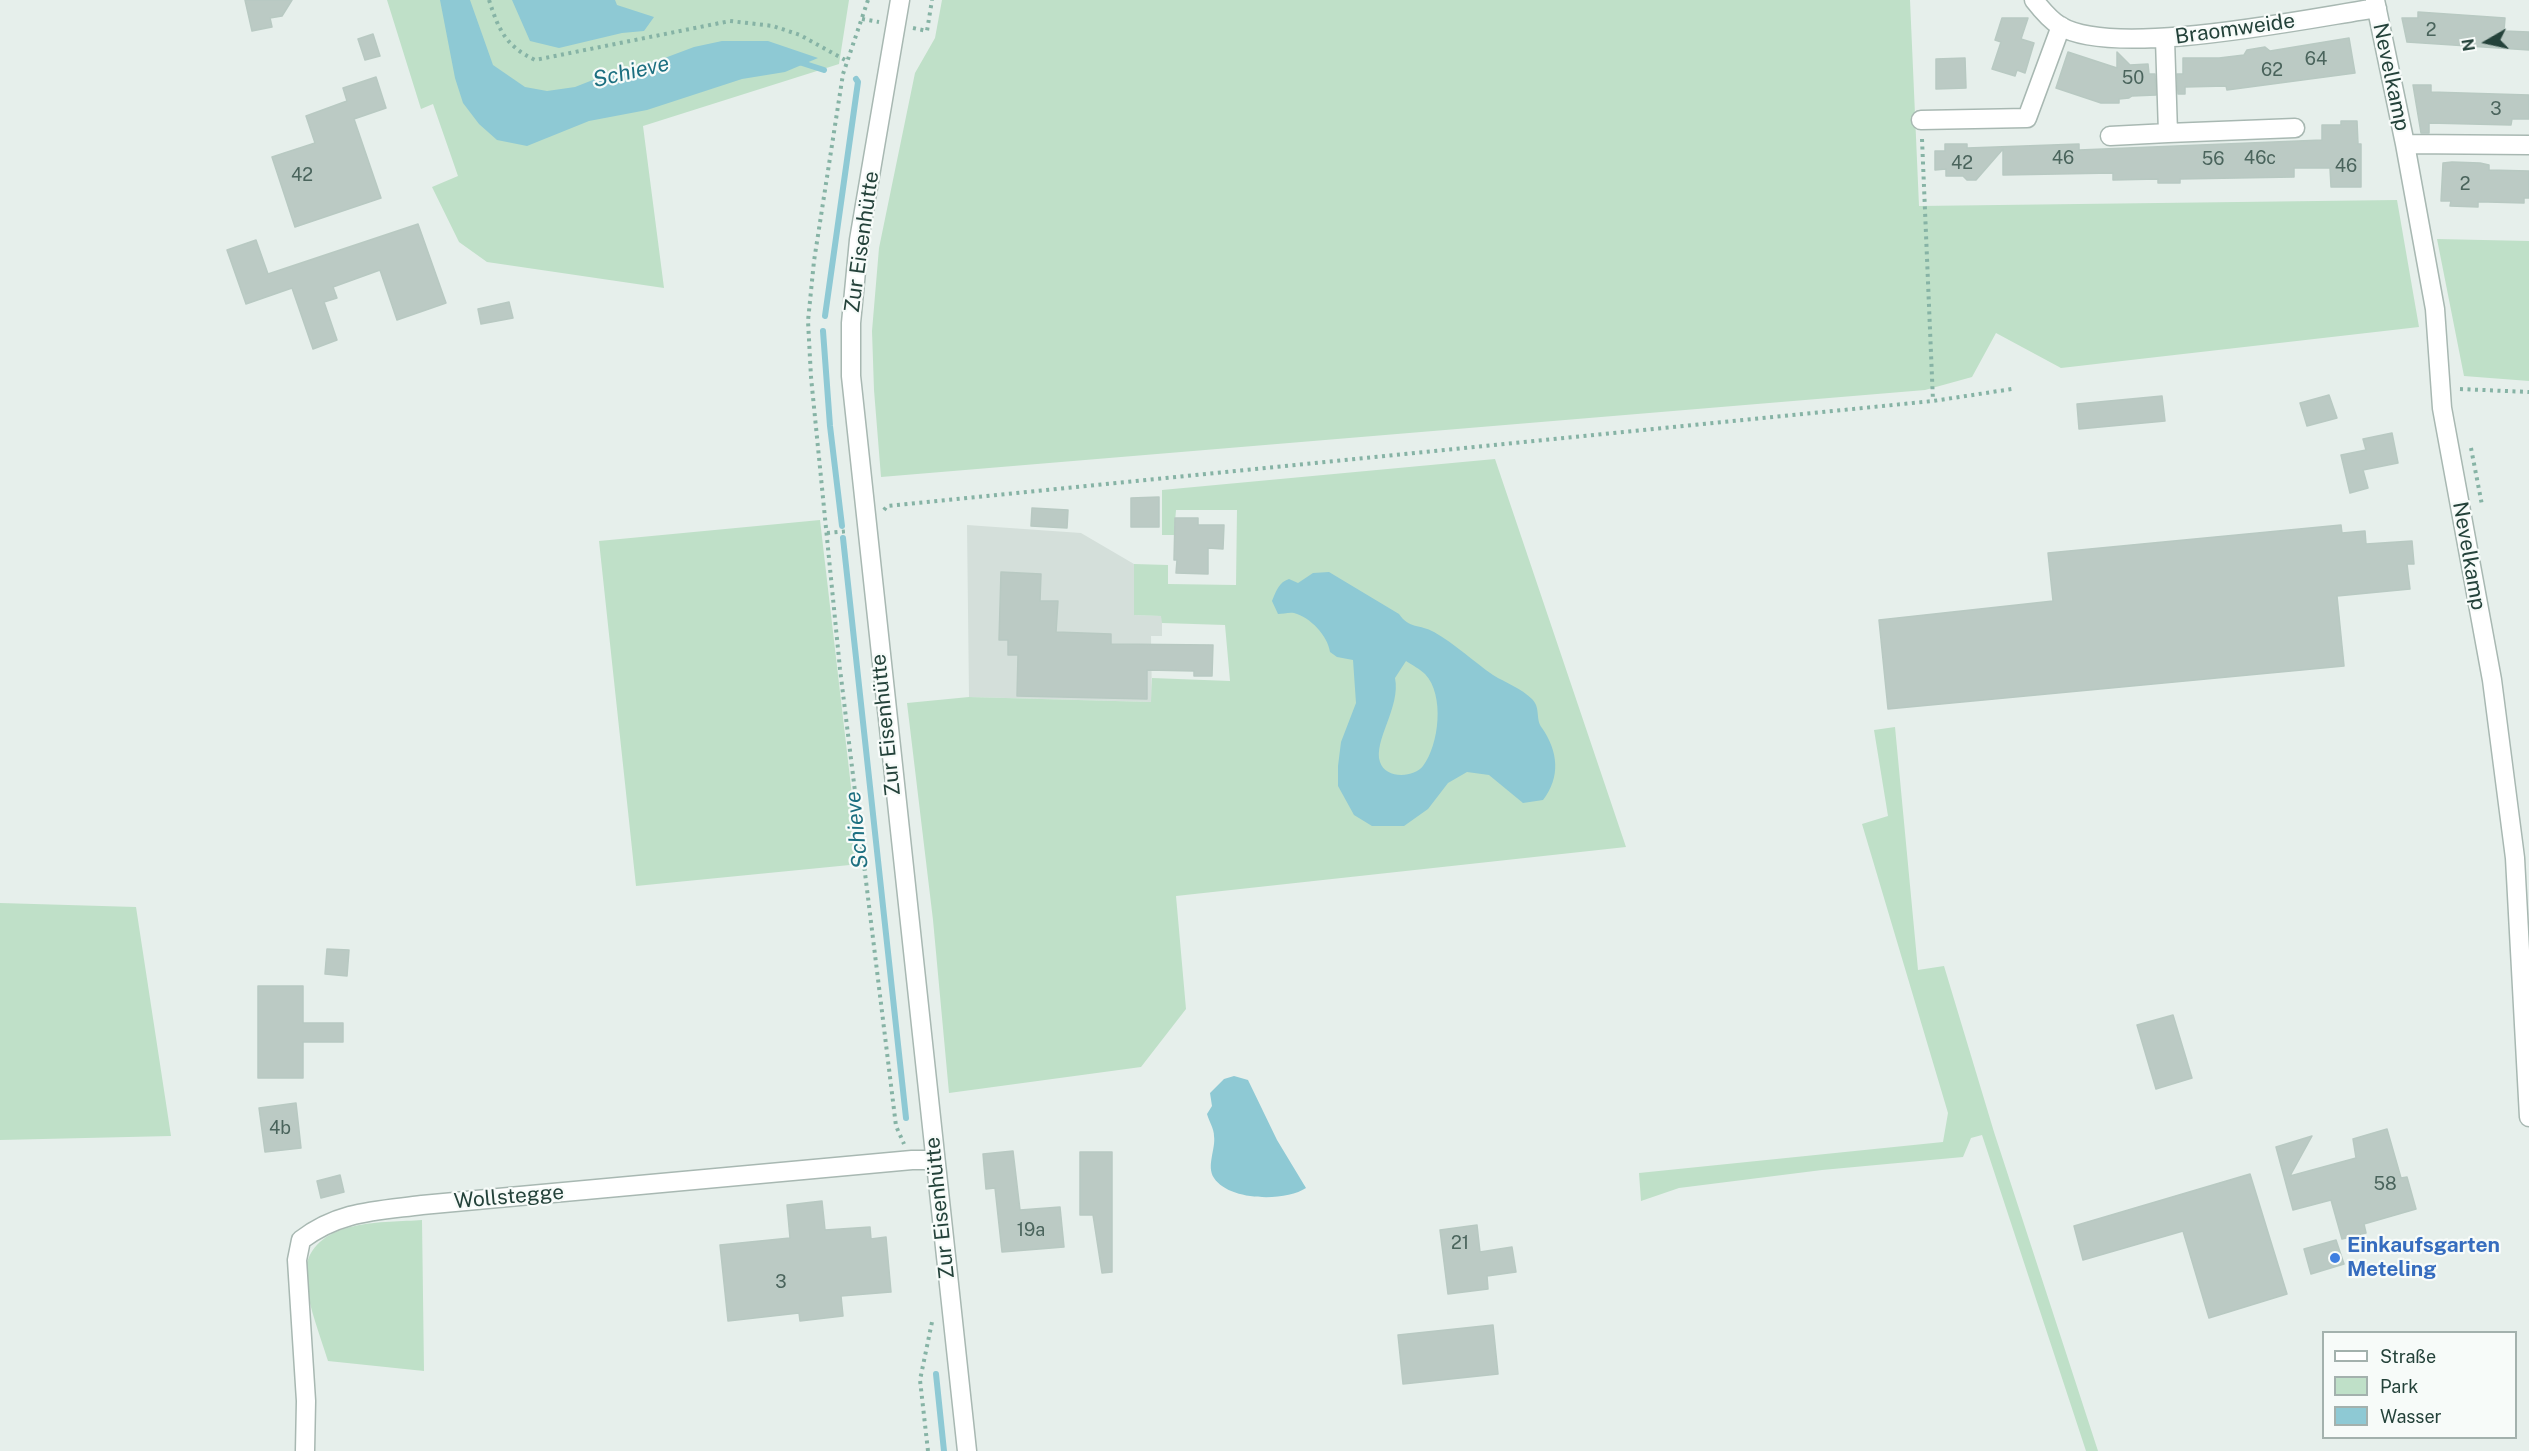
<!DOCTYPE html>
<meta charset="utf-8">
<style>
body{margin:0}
#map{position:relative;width:2529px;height:1451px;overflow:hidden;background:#e6efeb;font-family:"Public Sans",sans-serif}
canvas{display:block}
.legend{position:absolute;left:2322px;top:1331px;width:195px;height:108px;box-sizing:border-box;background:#f7fbf9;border:2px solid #a3b1ad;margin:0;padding:8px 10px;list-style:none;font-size:18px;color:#24423a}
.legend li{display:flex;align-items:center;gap:12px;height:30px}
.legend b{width:30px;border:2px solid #a3b1ad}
.north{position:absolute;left:2457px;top:12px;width:60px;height:60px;-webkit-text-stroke:4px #f7fbf9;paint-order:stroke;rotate:261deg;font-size:16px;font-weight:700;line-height:24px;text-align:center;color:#24423a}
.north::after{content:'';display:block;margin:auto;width:21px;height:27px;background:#24423a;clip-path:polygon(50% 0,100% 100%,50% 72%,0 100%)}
</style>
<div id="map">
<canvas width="2529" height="1451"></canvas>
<ul class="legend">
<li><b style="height:8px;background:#fff"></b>Straße</li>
<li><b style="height:16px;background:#bfe0c8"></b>Park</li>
<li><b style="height:16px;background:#8ec9d4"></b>Wasser</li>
</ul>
<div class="north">N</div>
</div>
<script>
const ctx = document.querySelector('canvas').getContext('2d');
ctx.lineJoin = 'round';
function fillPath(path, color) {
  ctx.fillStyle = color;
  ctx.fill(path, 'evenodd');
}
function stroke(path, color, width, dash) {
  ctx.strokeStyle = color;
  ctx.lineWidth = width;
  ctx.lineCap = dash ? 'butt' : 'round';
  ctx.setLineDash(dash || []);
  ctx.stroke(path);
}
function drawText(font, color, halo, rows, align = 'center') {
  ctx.font = font + ' "Public Sans",sans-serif';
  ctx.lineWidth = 4.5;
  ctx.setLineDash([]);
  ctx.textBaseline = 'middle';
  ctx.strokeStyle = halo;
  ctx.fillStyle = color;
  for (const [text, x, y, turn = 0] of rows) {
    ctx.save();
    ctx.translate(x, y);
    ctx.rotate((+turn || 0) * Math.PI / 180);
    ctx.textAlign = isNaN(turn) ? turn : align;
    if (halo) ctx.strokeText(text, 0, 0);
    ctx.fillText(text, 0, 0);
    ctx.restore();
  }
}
fillPath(new Path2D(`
 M967,525l114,8 53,31v51l28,1v20h-11l1,66 -183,-5z`), '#d4dfda');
fillPath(new Path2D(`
 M387,0h462l-10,64 -196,62 21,162 -177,-26 -28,-20 -27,-55 26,-11 -25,-72 -12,5z
 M942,0h968l9,206 478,-6 22,127 -358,41 -65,-35 -24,44 -47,13 -1044,87 -7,-87 -2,-59 7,-83 36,-175 20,-35z
 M2437,239l92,2v140l-65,-5z
 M1495,459l131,388 -450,49 10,113 -45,58 -192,26 -16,-173 -26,-217 62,-6 182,5 1,-24 78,3 -5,-56 -63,-2 -1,-7 -27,-1v-51l34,1v19l68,1 1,-75h-61l-2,25h-12v-45z
 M820,520l40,344 -224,22 -37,-345z
 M1895,727l23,243 26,-4 50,166 104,319h-12l-104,-316 -11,3 -8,19 -141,13 -143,18 -38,13 -2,-28 304,-31 5,-29 -86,-289 26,-8 -14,-86z
 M0,903l136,4 35,229 -171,4z
 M422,1220l2,151 -96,-10c-7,-24 -26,-71 -22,-94 10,-49 79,-44 116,-47z`), '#bfe0c8');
fillPath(new Path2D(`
 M440,0h30l23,65 32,22 22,4 28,-4 28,-11 43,-11 48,-18 28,-6h46l50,17 -33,14 -43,7 -95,31 -58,11 -62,25 -30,-6 -18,-16 -16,-21 -8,-25z
 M512,0h103l2,5 37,12 -10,14 -22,2 -63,15 -29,-7z
 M1329,572l70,42c10,15 21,10 35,18 21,12 39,29 59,43 13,8 28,13 39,24 9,9 3,20 10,29 16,23 19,49 1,72l-20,3 -34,-28 -22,-3 -19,11 -20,26 -24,17h-32l-18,-11 -16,-29v-20l3,-24 15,-39 -3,-43 -16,-3 -7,-5c-2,-16 -20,-35 -36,-39 -5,-1 -11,1 -16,1l-6,-13c4,-10 7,-19 17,-22l9,4 15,-10zM1406,661c6,4 14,8 19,13 20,21 14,71 -2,92 -9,12 -38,13 -43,-4 -7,-21 21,-55 15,-84z
 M1234,1076l14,4 29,60 29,48c-21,14 -77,13 -92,-10 -8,-12 2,-29 0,-42 0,-7 -5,-15 -7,-22l5,-8 -2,-13 14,-14z`), '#8ec9d4');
stroke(new Path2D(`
 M799,62l25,8
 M825,316l33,-234 -2,-3
 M823,331l7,95 12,100
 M843,538l63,580
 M936,1374l8,77`), '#8ec9d4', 6);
const building = new Path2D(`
 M245,0h47l-10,16 -12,2 2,9 -20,4z
 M2418,12l87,6 -1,13 25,1v18l-122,-8 -5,-24h16z
 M2002,18h26l-7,21 13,4 -9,30 -8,-3 -2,6 -23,-7 9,-27 -6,-2z
 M373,34l7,22 -15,4 -7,-21z
 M2349,38l6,35 -128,17 -1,-4 -41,1v7h-7l-1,-20h6v-16h36l25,-3 3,-5 18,-3 5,4z
 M2068,52l49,16v-16l13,13 18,-1 1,10h6l1,21 -24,1 -3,2 -10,1v4h-18l-45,-15z
 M1965,58l1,30 -30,1v-30z
 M376,77l10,31 -32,11 27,79 -86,29 -23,-70 43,-14 -9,-27 41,-15 -4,-13z
 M2413,85h18v7l98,3v24h-17l-1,6 -82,-2v10h-8z
 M2341,121h16l1,23h3v43h-30l-1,-19h-36v9l-114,2v4h-22v-4l-45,1v-7l-110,2v-26l-27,31h-9l-4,-4h-17v-7l-11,1v-19h10v-7h22v4l112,-4v6l243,-10v-15h19z
 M2452,162l28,1 9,2v5l40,1v27h-5v5l-36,-1h-10v5l-28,-1 1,-5h-10l2,-38z
 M418,224l28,79 -49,17 -17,-50 -47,17 4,11 -13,4 13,38 -24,9 -21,-61 -46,16 -19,-54 29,-10 12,34z
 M509,302l4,16 -32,6 -3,-15z
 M2329,395l8,23 -30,8 -7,-23z
 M2162,396l3,25 -86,8 -2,-25z
 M2392,433l6,30 -35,7 5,18 -18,5 -9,-38 25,-5 -3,-11z
 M1159,497v30h-28v-29z
 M1032,508l36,2 -1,18 -36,-2z
 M1175,518h23v7h26l-1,24 -15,-1v26l-32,-1 1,-13h-3z
 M2341,525l1,8 23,-2 1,13 46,-3 2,23h-7l3,25 -73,7 7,70 -456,43 -9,-89 174,-19 -5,-48z
 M1001,572l40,2 -1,27h18l-2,31 55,2v10l102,1 -1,31h-18v-5l-47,-1v29l-130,-3 1,-41h-10v-15h-9z
 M327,949l22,1 -2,26 -22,-2z
 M258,986h45v37h40v19h-40v36h-45z
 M2173,1015l19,63 -36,11 -19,-64z
 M296,1103l5,45 -36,4 -6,-44z
 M2387,1129l14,49 6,-1 9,32 -52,15 2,9 -24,6 -11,-39 -38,10 -17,-63 36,-11 -22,40 66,-18 -3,-19z
 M1013,1151l7,59 40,-3 4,40 -62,5 -7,-64 -9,1 -3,-35z
 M1080,1152h32v120l-10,1 -9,-58h-13z
 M2250,1174l37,120 -78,24 -26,-87 -100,29 -9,-34z
 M340,1175l4,17 -23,6 -4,-17z
 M822,1201l3,29 45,-3 1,12 15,-2 5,55 -50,4 2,20 -43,5 -1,-8 -71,8 -8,-76 70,-7 -3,-33z
 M1477,1225l3,27 32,-5 4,25 -29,4 1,13 -40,5 -8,-64z
 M2336,1240l8,24 -33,10 -7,-25z
 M1493,1325l5,49 -95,10 -5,-49z`);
fillPath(building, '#bbcac4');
stroke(building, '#b8c9c2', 1.5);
const minor = new Path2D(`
 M900,0l-41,240 -8,83v53l116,1075
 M2034,0c7,9 16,20 26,26 55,33 249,-8 317,-18
 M2375,0l30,144 30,165 7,99 50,272 23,178 14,259
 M1921,120l106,-2 34,-92
 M2168,133l127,-5
 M2110,136l58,-3 -3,-94
 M2405,144l124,1
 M305,1451l1,-50 -9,-141 4,-20c38,-29 75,-29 121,-35l490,-45h23`);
stroke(minor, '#a8b8b2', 21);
stroke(new Path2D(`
 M489,0c10,31 17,46 46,60l195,-39 43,5 27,9 47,26
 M868,0l-25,74 -29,187 -6,60 3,56 29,292 56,457 8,18
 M862,19l17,3
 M913,28l14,3 5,-31
 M1922,139l11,262
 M2460,389l69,3
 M2471,448l11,57
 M884,510l3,-4 1046,-105 79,-12
 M827,533l22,-2
 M928,1451l-8,-71 12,-58`), '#86b3a5', 4, [3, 4.5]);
stroke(minor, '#fff', 18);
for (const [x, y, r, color] of [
 [2335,1258,6,"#3f7fe0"]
]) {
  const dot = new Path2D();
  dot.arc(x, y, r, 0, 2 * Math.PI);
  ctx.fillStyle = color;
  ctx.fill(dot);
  stroke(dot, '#f7fbf9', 2);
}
drawText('18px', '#4a645c', null, [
 ["2",2431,30],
 ["64",2316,59],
 ["62",2272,70],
 ["50",2133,78],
 ["3",2496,109],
 ["46",2063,158],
 ["46c",2260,158],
 ["56",2213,159],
 ["42",1962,163],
 ["46",2346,166],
 ["42",302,175],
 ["2",2465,184],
 ["4b",280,1128],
 ["58",2385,1184],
 ["19a",1031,1230],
 ["21",1460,1243],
 ["3",781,1282]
]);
drawText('21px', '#24423a', '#f7fbf9', [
 ["Braomweide",2235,29,-8],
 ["Nevelkamp",2391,77,78],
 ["Zur Eisenhütte",862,242,-82],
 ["Nevelkamp",2469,556,80],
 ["Zur Eisenhütte",886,725,-96],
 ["Wollstegge",509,1197,-5],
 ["Zur Eisenhütte",940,1208,-96]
]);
drawText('bold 21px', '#366cbe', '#f7fbf9', [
 ["Einkaufsgarten",2347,1246],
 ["Meteling",2347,1270]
], 'left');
drawText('italic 22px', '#1c6f80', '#f7fbf9', [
 ["Schieve",631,72,-13],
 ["Schieve",857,830,-96]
]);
</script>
